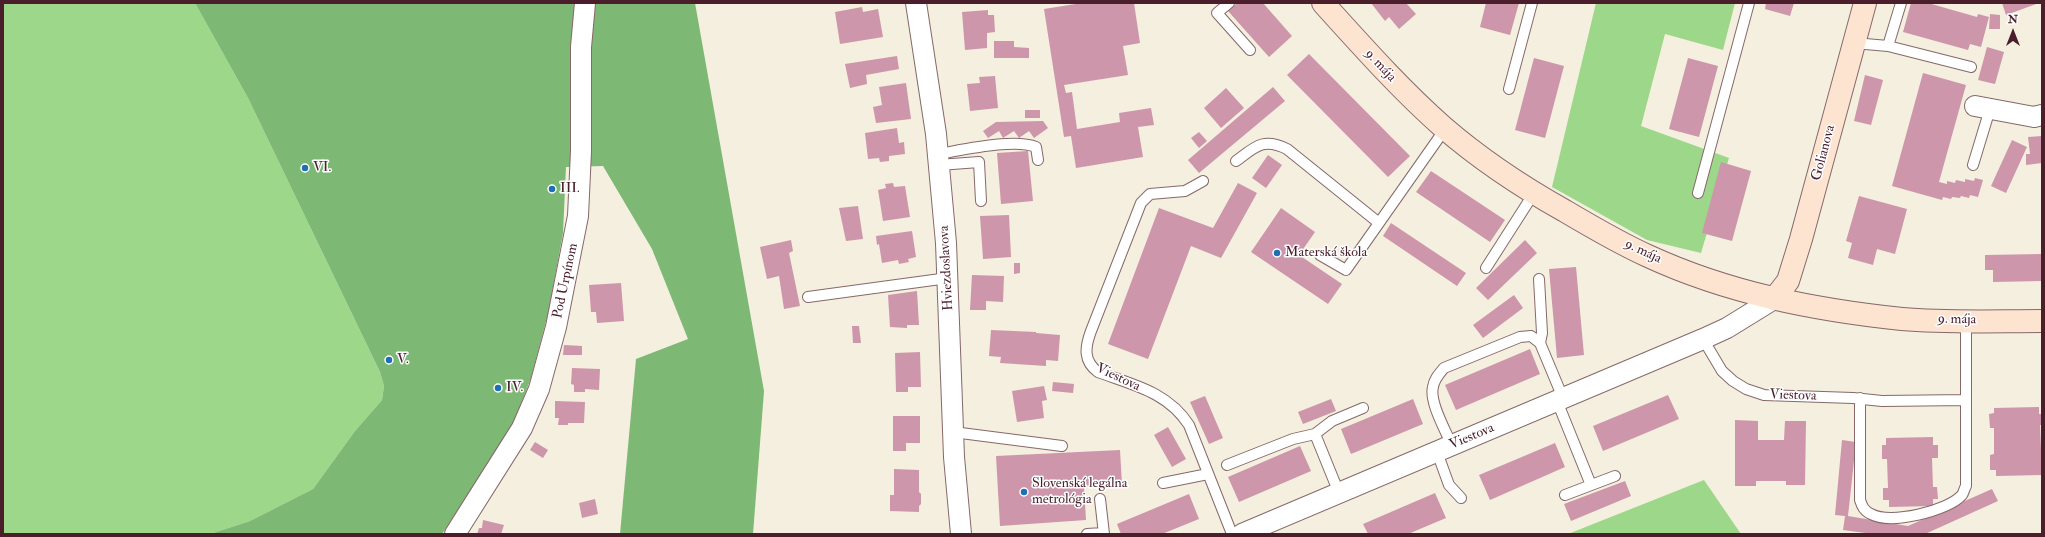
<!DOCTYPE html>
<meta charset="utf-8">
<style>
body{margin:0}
#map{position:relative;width:2045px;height:537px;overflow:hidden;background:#f4efde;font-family:"IM FELL Double Pica",serif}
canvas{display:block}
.frame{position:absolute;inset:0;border:4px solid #4a1f2b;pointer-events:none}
.north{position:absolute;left:1993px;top:12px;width:40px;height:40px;-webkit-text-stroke:3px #fff;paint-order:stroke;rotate:0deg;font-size:11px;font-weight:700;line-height:16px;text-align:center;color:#4a1f2b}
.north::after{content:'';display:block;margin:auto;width:14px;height:18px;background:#4a1f2b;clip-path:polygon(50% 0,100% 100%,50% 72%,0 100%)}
</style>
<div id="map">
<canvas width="2045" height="537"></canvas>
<div class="frame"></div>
<div class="north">N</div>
</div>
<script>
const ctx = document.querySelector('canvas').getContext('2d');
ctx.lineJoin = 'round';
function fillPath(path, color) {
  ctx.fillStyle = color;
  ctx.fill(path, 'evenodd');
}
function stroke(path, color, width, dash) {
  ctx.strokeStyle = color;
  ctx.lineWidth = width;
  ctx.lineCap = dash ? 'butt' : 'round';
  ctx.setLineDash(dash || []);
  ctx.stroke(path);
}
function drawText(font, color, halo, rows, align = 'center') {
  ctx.font = font + ' "IM FELL Double Pica",serif';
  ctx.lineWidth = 3;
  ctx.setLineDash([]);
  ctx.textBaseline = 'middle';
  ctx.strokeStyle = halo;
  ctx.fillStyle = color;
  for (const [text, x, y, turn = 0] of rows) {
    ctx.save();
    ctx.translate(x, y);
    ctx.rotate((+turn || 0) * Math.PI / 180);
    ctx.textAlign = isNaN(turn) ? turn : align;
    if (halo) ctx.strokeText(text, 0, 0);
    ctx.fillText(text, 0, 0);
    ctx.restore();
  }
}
fillPath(new Path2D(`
 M3,3h192l53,95 132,274 4,14 -2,14 -27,31 -42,58 -63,32 -40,13h-207z
 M1596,3h139l-12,47 -58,-16 -24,92 88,32 -28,95 -54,-13 -95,-53z
 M1704,480l37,54h-173z`), '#9dd789');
fillPath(new Path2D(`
 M195,3h500l69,388 -11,143h-133l16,-175 52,-20 -36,-90 -49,-83 -37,1 -3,66 -15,81 -17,64 -18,47 -71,109h-232l40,-13 63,-32 42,-58 27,-31 2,-14 -4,-14 -132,-274z`), '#7eb875');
fillPath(new Path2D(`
 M1082,3h52l6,40 -17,3 5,29 -64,10 2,8 6,-1 5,37 43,-7 -1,-9 32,-5 3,17 -16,2 5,30 -67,11 -5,-32 -7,1 -20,-128z
 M1237,3h26l29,33 -23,21 -41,-46z
 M1371,3h35l10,11 -17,15 -10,-12 -4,4z
 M1486,3h33l-9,32 -30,-8z
 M1766,3h28l-4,13 -25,-7z
 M1911,3h17l49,14 1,-3 11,3 -8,30 -11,-3 -2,6 -65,-18z
 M2002,3h37l-33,12z
 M862,7l1,5 15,-3 5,28 -43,7 -5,-32z
 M988,10v5h6l1,17 -8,1v15l-22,2 -3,-38z
 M1990,14l10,1v14h-11z
 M994,41h20v6l15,1v10h-35z
 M1987,47l17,5 -9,32 -17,-4z
 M1309,54l101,102 -22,21 -101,-102z
 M897,56l2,13 -33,6 1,9 -17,4 -5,-24z
 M1534,58l30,8 -19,72 -30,-8z
 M1688,58l30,8 -19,71 -30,-8z
 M1923,73l43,12 -27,97 8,2v-3l8,2 1,-3 9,2v-3l9,2 1,-3 8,2 -5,17 -8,-2 -1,3 -8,-2 -1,2 -8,-1 -1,2 -8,-2 -1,3 -50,-14z
 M1865,75l18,5 -12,45 -17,-4z
 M995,76l3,32 -28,3 -3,-27 13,-1 -1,-6z
 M906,83l5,36 -35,4 -3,-16 9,-2 -3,-18z
 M1273,87l12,14 -86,72 -11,-13z
 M1226,88l18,20 -23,20 -17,-20z
 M1025,110h15v8h-15z
 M1043,121l5,7 -14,10 -5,-7 -10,7 -5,-7 -11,7 -4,-7 -11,7 -5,-7 13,-9z
 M897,128l2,15 5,-1 1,12 -16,2v5l-9,1 -1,-4 -11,1 -3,-26z
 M1199,132l8,9 -8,7 -8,-10z
 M2042,136v27l-16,2v-11h4l-2,-17z
 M2012,140l15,7 -21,46 -15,-7z
 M1028,151l5,50 -32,3 -4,-51z
 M1268,155l14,10 -16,23 -14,-10z
 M1721,162l30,9 -19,70 -30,-8z
 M1431,171l74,49 -15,22 -74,-50z
 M893,183l1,4 11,-1 5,31 -27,4 -5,-31 8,-2 -1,-4z
 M1238,183l19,10 -36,65 -30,-12 -43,113 -40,-15 51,-136 54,20z
 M1859,196l48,13 -12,45 -18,-5 -4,16 -25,-7 4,-15 -6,-2z
 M858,206l5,33 -17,2 -7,-33z
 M1281,208l34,24 -16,23 43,29 -14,20 -77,-52z
 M1009,215l2,42 -28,2 -3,-43z
 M1391,223l75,50 -9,13 -74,-50z
 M912,231l4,26 -8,2 1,3 -10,2 -1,-4 -16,3 -3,-19 -2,1 -1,-9z
 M791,240l2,11 -4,2 11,53 -16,3 -5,-33 -12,3 -7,-32z
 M1525,240l12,13 -49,47 -12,-12z
 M2042,254v27l-49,1v-12h-8v-15z
 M1014,263h6v10l-6,1z
 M1576,267l8,88 -27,3 -8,-89z
 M972,275l32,1 -1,26 -17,-1v9h-16z
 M621,283l3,38 -27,2 -1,-11h-5l-2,-27z
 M917,291l2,34h-12v3l-17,-1 -2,-32z
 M1514,295l9,13 -40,30 -10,-13z
 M852,326h7l2,17h-8z
 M991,330l45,2v1l24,2 -2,26 -12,-1v6l-46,-3 1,-6 -12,-1z
 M564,345l18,1v9h-19z
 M1530,349l10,25 -84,36 -11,-25z
 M920,352l1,35h-13v5h-12l-1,-39z
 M572,368l28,1 -1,21 -14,-1v3h-11v-7l-3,-1z
 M1053,382l21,2 -1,9 -21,-2z
 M1044,386l3,14 -5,1 2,17 -27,4 -5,-31z
 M1668,395l11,24 -76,32 -10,-25z
 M1205,396l18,42 -14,6 -19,-42z
 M1331,399l5,12 -33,13 -5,-12z
 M1413,399l10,25 -72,30 -10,-25z
 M555,401l30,1 -1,21h-16v2h-10l1,-7h-4z
 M2039,407v7h3v11h-2l2,50 -46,1v-6h-6v-15l4,-1v-26h-4l-1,-14 5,-1v-5z
 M893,416h27v27h-14v8h-13z
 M1735,420l23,1v19h26l1,-19h21l-1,64h-19v-4h-30v5h-21z
 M1168,427l18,32 -14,8 -18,-32z
 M1933,437v8h5v13h-6l1,29h4l1,12h-5v7l-44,1v-7h-6v-12h5l-1,-29h-5v-14h4v-7z
 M1842,440l14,2 -8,74 60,10 84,-37 6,12 -73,33h-52l-30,-4 2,-14 -10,-1z
 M535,442l13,8 -5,8 -13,-8z
 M1555,443l10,24 -75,33 -11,-25z
 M1300,446l11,25 -72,31 -11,-25z
 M1120,450l2,35 -38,2 2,33 -86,6 -4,-70z
 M894,469l25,1v22l2,2v10l-2,2v6l-29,-1v-16h4z
 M1625,481l6,15 -60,25 -7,-17z
 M1435,493l11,25 -38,16h-40l-5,-10z
 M1189,494l10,25 -37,15h-41l-4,-10z
 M595,499l3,15 -16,4 -3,-15z
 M483,520l21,5 -3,9h-24l2,-6h3z`), '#ce96ab');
const lane = new Path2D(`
 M1229,3l-12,10 33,37
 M1901,3l-13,43 83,21
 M1854,43l34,3
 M1509,89l23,-86
 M938,154c25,-4 76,-16 98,-7l2,13
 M1236,161c19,-14 27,-24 51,-12l92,74
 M939,165l40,-3 2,39
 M1973,165l17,-56
 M1203,181l-18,10 -35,3 -9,9 -50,128c-6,16 -8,30 7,41 35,13 70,20 91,53l43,109
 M1698,193l51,-190
 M1320,255l26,15 99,-141
 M1486,268l48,-75
 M1539,279l3,54 -2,10
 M808,297l140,-19
 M1703,339l19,32 11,10 13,8 18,6 89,3 29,3 84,-1
 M1860,398v102c2,6 4,11 11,14 19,11 77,-3 91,-19 2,-3 2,-6 4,-9v-165
 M1557,401l34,84
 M953,432l109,14
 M1315,434l24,59
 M1452,446c-6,-15 -23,-44 -19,-59 1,-8 6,-13 11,-19l76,-31 11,-1 9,7 23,55
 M1437,452l12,33 12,13
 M1227,465l66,-26 22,-5 17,-13 31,-13
 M1163,483l45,-9
 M1565,495l50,-19
 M1100,499l4,35
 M1087,534l16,-1`);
const street = new Path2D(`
 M916,3l20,131 10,109 8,214 7,77
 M1975,106l59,11 8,-2
 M455,534l67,-106 17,-39 17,-62 22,-111 3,-65v-104l4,-44
 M1242,534l461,-195 24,-11 47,-29`);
const secondary = new Path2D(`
 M1323,3c39,43 77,86 120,124 37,32 79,60 122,84 27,16 54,32 83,45 80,37 167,54 254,63 46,4 94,2 140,2
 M1774,299l14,-18 13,-42 64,-236`);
stroke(lane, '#86686a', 12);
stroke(street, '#86686a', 22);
stroke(secondary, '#86686a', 24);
stroke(lane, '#fff', 10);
stroke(street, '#fff', 20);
stroke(secondary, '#fde4d1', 22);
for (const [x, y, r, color] of [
 [305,168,4,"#1f6fb2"],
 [552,189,4,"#1f6fb2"],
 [1277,253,4,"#1f6fb2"],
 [389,360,4,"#1f6fb2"],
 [498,388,4,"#1f6fb2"],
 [1024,492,4,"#1f6fb2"]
]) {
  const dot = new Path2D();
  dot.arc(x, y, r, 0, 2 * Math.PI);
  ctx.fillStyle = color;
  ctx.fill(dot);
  stroke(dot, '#fff', 1.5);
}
drawText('14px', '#4a1f2b', '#fff', [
 ["9. mája",1380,66,47],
 ["Golianova",1824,153,-75],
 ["9. mája",1643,252,25],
 ["Hviezdoslavova",947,268,-93],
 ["Pod Urpínom",566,281,-78],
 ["9. mája",1957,320,1],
 ["Viestova",1118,378,25],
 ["Viestova",1793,396,2],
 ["Viestova",1472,437,-23]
]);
drawText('14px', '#4a1f2b', '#fff', [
 ["VI.",313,168],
 ["III.",560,189],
 ["Materská škola",1285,253],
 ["V.",397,360],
 ["IV.",506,388],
 ["Slovenská legálna",1032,484],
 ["metrológia",1032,500]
], 'left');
</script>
